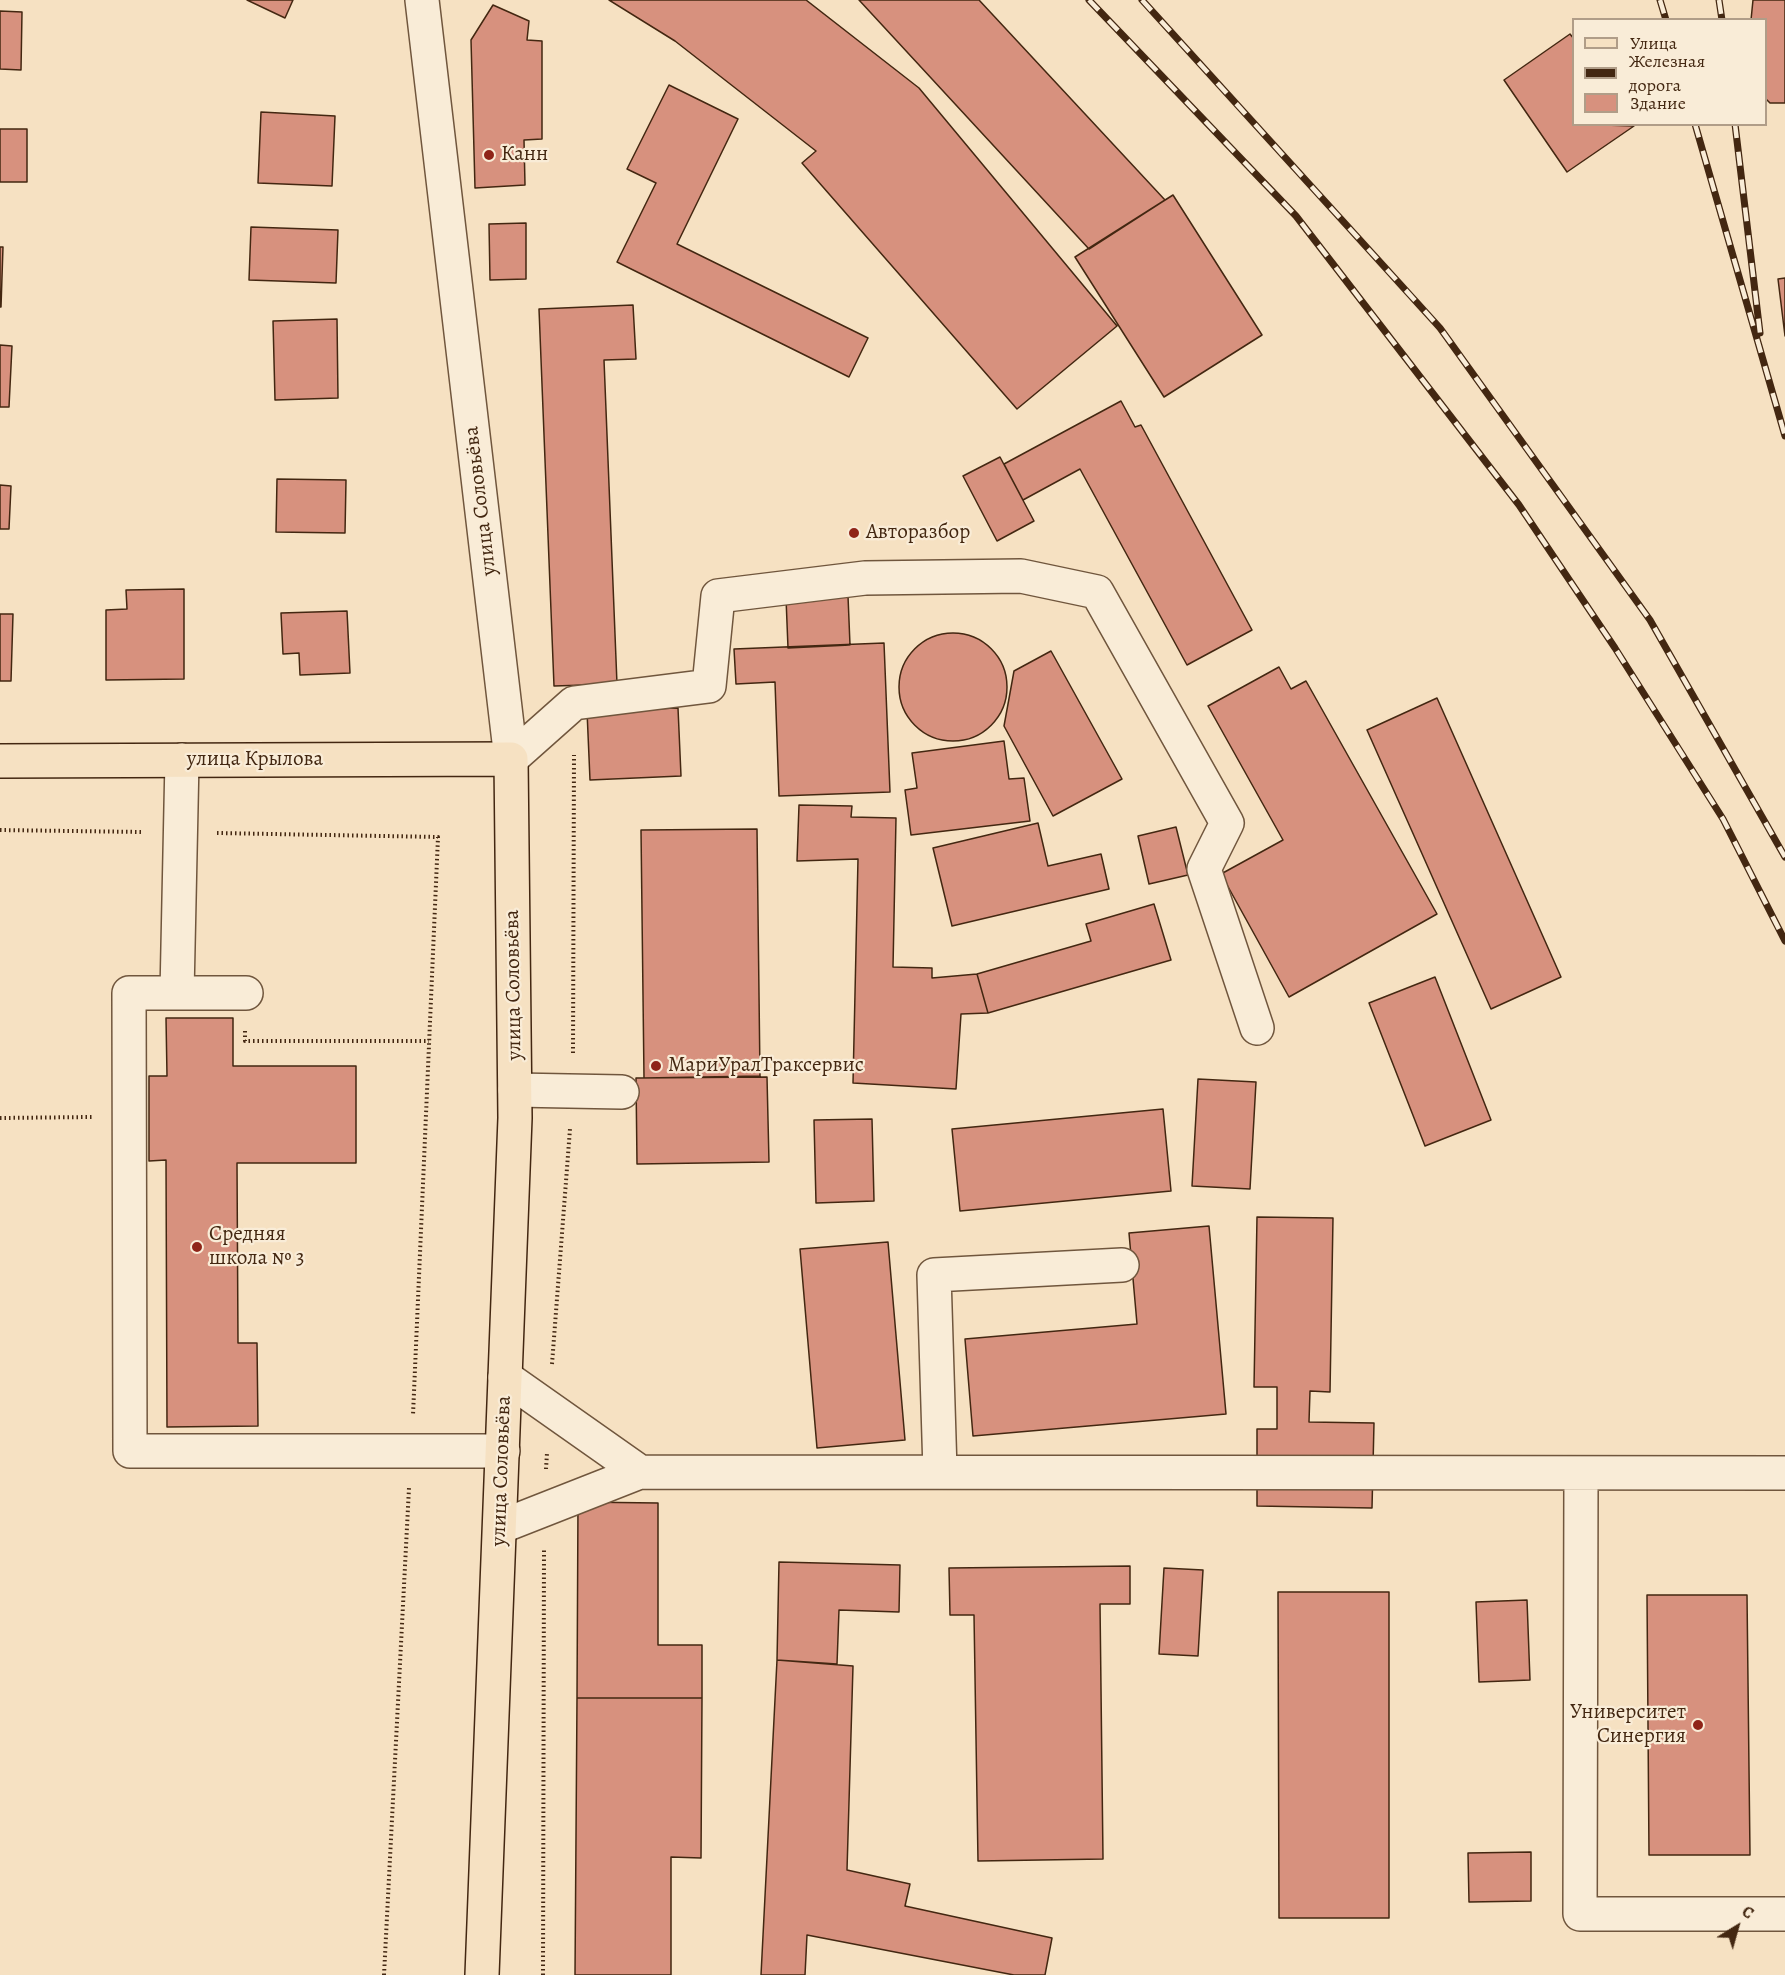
<!DOCTYPE html>
<meta charset="utf-8">
<style>
body{margin:0}
#map{position:relative;width:1785px;height:1975px;overflow:hidden;background:#f6e1c2;font-family:Alegreya,serif}
canvas{display:block}
.legend{position:absolute;left:1572px;top:18px;width:195px;height:108px;box-sizing:border-box;background:#f9ecd7;border:2px solid #b09d88;margin:0;padding:8px 10px;list-style:none;font-size:18px;color:#432711}
.legend li{display:flex;align-items:center;gap:12px;height:30px}
.legend b{width:30px;border:2px solid #b09d88}
.north{position:absolute;left:1707px;top:1897px;width:60px;height:60px;-webkit-text-stroke:4px #f9ecd7;paint-order:stroke;rotate:37deg;font-size:16px;font-weight:700;line-height:24px;text-align:center;color:#432711}
.north::after{content:'';display:block;margin:auto;width:21px;height:27px;background:#432711;clip-path:polygon(50% 0,100% 100%,50% 72%,0 100%)}
</style>
<div id="map">
<canvas width="1785" height="1975"></canvas>
<ul class="legend">
<li><b style="height:8px;background:#f6e1c2"></b>Улица</li>
<li><b style="height:8px;background:#432711"></b>Железная дорога</li>
<li><b style="height:16px;background:#d7917e"></b>Здание</li>
</ul>
<div class="north">С</div>
</div>
<script>
const ctx = document.querySelector('canvas').getContext('2d');
ctx.lineJoin = 'round';
function fillPath(path, color) {
  ctx.fillStyle = color;
  ctx.fill(path, 'evenodd');
}
function stroke(path, color, width, dash) {
  ctx.strokeStyle = color;
  ctx.lineWidth = width;
  ctx.lineCap = dash ? 'butt' : 'round';
  ctx.setLineDash(dash || []);
  ctx.stroke(path);
}
function drawText(font, color, halo, rows, align = 'center') {
  ctx.font = font + ' Alegreya,serif';
  ctx.lineWidth = 4.5;
  ctx.setLineDash([]);
  ctx.textBaseline = 'middle';
  ctx.strokeStyle = halo;
  ctx.fillStyle = color;
  for (const [text, x, y, turn = 0] of rows) {
    ctx.save();
    ctx.translate(x, y);
    ctx.rotate((+turn || 0) * Math.PI / 180);
    ctx.textAlign = isNaN(turn) ? turn : align;
    if (halo) ctx.strokeText(text, 0, 0);
    ctx.fillText(text, 0, 0);
    ctx.restore();
  }
}
const building = new Path2D(`
 M247,0h46l-8,18z
 M609,0h197l113,88 198,238 -100,83 -215,-246 14,-12 -141,-110z
 M859,0h120l186,200 -76,49z
 M1753,0h32v103h-15l-4,-4v-79h-15z
 M493,5l36,16 -2,19 15,1v98l-18,1 1,45 -50,3 -4,-148z
 M0,11l22,1 -1,58 -21,-1z
 M1570,34l4,5v85l60,2 -67,46 -63,-92z
 M669,85l69,34 -61,125 191,94 -19,39 -232,-115 39,-79 -29,-14z
 M261,112l74,4 -3,70 -74,-3z
 M0,129h27v53h-27z
 M1173,195l89,140 -98,62 -89,-140z
 M526,223v56l-36,1 -1,-56z
 M251,227l87,3 -2,53 -87,-3z
 M0,247h3l-2,60h-1z
 M1785,278v58l-7,-57z
 M633,305l3,54 -32,1 13,324 -63,2 -15,-377z
 M337,319l1,79 -63,2 -2,-79z
 M0,345l12,1 -3,61h-9z
 M1121,401l14,26 6,-2 111,205 -65,35 -107,-196 -57,31 -19,-36z
 M1000,457l34,64 -37,20 -34,-65z
 M277,479l69,1 -1,53 -69,-1z
 M0,485l11,1 -2,43h-9z
 M184,589v90l-78,1v-70l21,-1 -1,-19z
 M848,596l2,49 -62,3 -2,-50z
 M347,611l3,62 -50,2 -1,-22 -16,1 -2,-41z
 M0,614h13l-2,67h-11z
 M899 687a54 54 0 1 1 108 0a54 54 0 1 1-108 0Z
 M884,643l6,149 -111,4 -4,-114 -39,2 -2,-35z
 M1051,651l71,128 -69,37 -49,-90 10,-55z
 M1279,667l12,22 15,-8 131,233 -148,83 -68,-123 62,-34 -75,-134z
 M1437,698l124,279 -70,32 -124,-279z
 M678,708l3,68 -91,4 -3,-69z
 M1004,741l5,38 15,-1 6,43 -119,14 -6,-45 12,-2 -5,-35z
 M799,805l53,1 -1,11 45,1 -3,149 39,1v10l45,-4 11,39 -27,1 -5,75 -103,-6 5,-224 -61,2z
 M1038,823l10,43 53,-12 8,35 -157,37 -19,-78z
 M1176,827l12,48 -39,9 -11,-48z
 M757,829l3,247 -116,2 -3,-248z
 M1154,904l17,56 -183,53 -11,-39 114,-33 -5,-17z
 M1435,977l56,143 -66,26 -56,-143z
 M166,1018h67v48h123v97h-119l1,180h19l1,83 -91,1 -1,-267 -17,1v-85h18z
 M767,1077l2,85 -132,2 -1,-86z
 M1198,1079l58,3 -6,107 -58,-3z
 M1163,1109l8,82 -211,20 -8,-82z
 M872,1119l2,82 -58,2 -2,-83z
 M1257,1217l76,1 -3,174 -20,-1 -1,31 65,1 -2,85 -115,-2v-77h20v-42h-23z
 M1209,1226l17,188 -253,22 -8,-97 172,-15 -8,-91z
 M888,1242l17,198 -88,8 -17,-199z
 M578,1502l80,1v142h44v53h-125z
 M779,1562l121,3 -1,47 -60,-2 -2,54 -60,-4z
 M1130,1566v38h-30l3,255 -125,2 -4,-246h-24l-1,-47z
 M1164,1568l39,2 -5,86 -39,-2z
 M1278,1592h111v326h-110z
 M1647,1595h100l3,260h-101z
 M1527,1600l3,80 -51,2 -3,-80z
 M777,1660l76,6 -6,204 63,14 -5,22 147,32 -7,37h-31l-207,-40 -2,40h-44z
 M577,1698h125l-1,160 -30,-1v118h-96z
 M1531,1852v49l-62,1 -1,-49z`);
fillPath(building, '#d7917e');
stroke(building, '#432711', 1.5);
const minor = new Path2D(`
 M422,0l89,759
 M511,759l63,-56 135,-17 9,-90 147,-18 156,-2 76,16 130,231 -23,46 53,159
 M177,993l5,-233
 M246,993h-117l1,458h373
 M515,1090l107,2
 M505,1377l135,95
 M940,1471l-6,-196 188,-10
 M1581,1473l-1,441h205
 M500,1527l140,-55 1145,1`);
const major = new Path2D(`
 M0,761l511,-2 4,359 -33,857`);
stroke(minor, '#70563d', 36);
stroke(major, '#432711', 36);
stroke(new Path2D(`
 M0,830l143,2
 M217,833l221,4 -25,578
 M245,1031v10h184
 M573,1053l1,-298
 M0,1118l92,-1
 M552,1364l18,-235
 M546,1469l1,-16
 M384,1975l25,-487
 M543,1975l1,-427`), '#432711', 4, [1.5, 3]);
stroke(minor, '#f9ecd7', 33);
stroke(major, '#f6e1c2', 33);
const rail = new Path2D(`
 M1089,0l207,216 223,289 96,143 108,171 62,122
 M1142,0l298,328 210,292 135,237
 M1660,0l6,20
 M1719,0l3,20
 M1695,124l90,312
 M1735,124l25,209`);
stroke(rail, '#432711', 7);
stroke(rail, '#f9ecd7', 4.5, [14]);
for (const [x, y, r, color] of [
 [489,155,6,"#8f2418"],
 [854,533,6,"#8f2418"],
 [656,1066,6,"#8f2418"],
 [197,1247,6,"#8f2418"],
 [1698,1725,6,"#8f2418"]
]) {
  const dot = new Path2D();
  dot.arc(x, y, r, 0, 2 * Math.PI);
  ctx.fillStyle = color;
  ctx.fill(dot);
  stroke(dot, '#f9ecd7', 2);
}
drawText('21px', '#432711', '#f9ecd7', [
 ["Канн",501,155],
 ["Авторазбор",866,533],
 ["МариУралТраксервис",668,1066],
 ["Средняя",209,1235],
 ["школа № 3",209,1259],
 ["Университет",1686,1713,"right"],
 ["Синергия",1686,1737,"right"]
], 'left');
drawText('21px', '#432711', '#f9ecd7', [
 ["улица Соловьёва",481,501,-97],
 ["улица Крылова",255,760],
 ["улица Соловьёва",514,985,-91],
 ["улица Соловьёва",502,1471,-88]
]);
</script>
